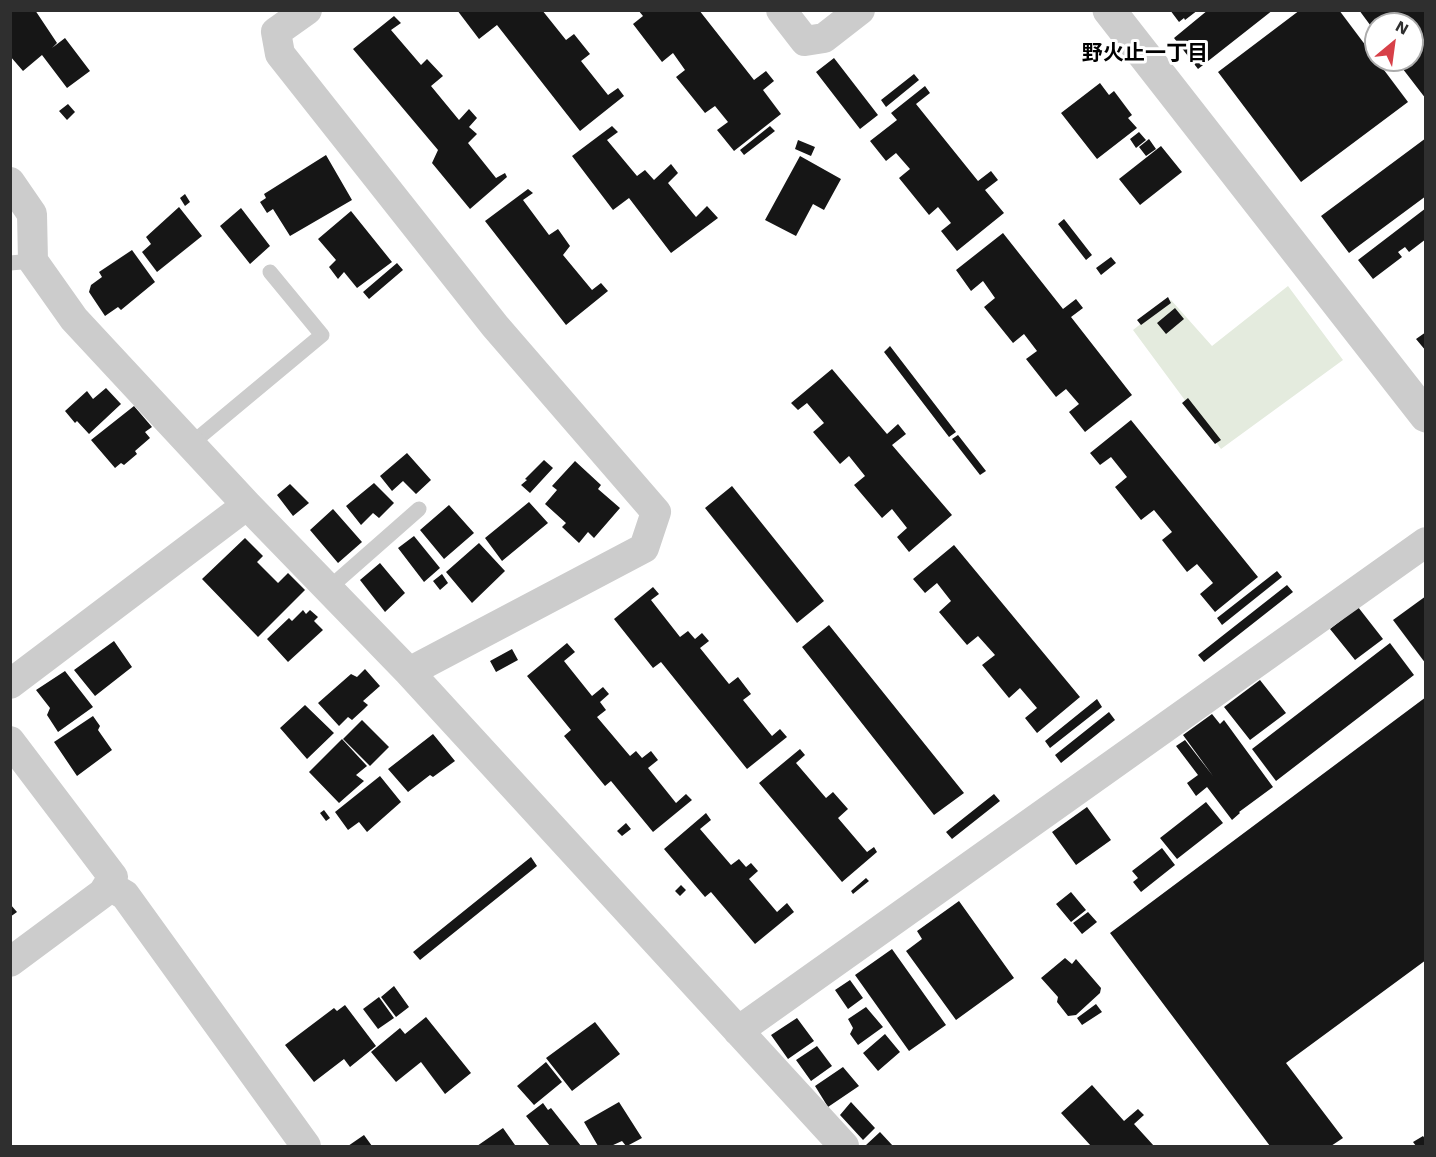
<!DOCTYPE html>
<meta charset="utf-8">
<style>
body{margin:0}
#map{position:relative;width:1436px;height:1157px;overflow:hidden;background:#fff;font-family:"Work Sans",sans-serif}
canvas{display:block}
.frame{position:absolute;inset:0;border:12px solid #2f2f2f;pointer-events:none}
.north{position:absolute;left:1364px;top:12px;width:60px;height:60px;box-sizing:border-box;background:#fff;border:2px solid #acacac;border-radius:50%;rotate:29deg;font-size:16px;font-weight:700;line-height:24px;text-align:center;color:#2f2f2f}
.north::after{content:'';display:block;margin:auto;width:21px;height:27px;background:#d74048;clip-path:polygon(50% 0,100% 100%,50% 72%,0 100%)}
</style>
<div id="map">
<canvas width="1436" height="1157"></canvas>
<div class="frame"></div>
<div class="north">N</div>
</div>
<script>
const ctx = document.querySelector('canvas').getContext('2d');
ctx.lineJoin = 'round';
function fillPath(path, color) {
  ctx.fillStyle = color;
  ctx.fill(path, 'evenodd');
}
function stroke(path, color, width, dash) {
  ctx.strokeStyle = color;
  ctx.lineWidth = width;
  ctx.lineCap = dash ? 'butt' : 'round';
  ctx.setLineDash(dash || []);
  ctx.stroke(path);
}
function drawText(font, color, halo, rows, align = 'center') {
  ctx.font = font + ' "Work Sans","Noto Sans JP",sans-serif';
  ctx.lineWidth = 6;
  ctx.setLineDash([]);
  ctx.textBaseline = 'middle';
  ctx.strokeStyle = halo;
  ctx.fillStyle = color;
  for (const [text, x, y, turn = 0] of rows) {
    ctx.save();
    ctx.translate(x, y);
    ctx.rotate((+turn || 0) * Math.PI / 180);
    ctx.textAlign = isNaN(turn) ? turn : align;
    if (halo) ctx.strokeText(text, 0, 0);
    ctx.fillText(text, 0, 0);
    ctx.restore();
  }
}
fillPath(new Path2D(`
 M1288,286l55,74 -122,89 -88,-119 38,-30 41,46z`), '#e4ebde');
fillPath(new Path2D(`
 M10,10h25l22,33 -5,5 13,-10 25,33 -23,17 -25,-33 -19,16 -13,-15z
 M457,10h85l24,30 8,-6 16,20 -9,7 27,34 10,-7 6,8 -44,35 -83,-106 -18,14z
 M638,10h61l55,70 12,-9 8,10 -11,9 18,24 -47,37 -17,-21 11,-8 -13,-16 -10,7 -29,-36 9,-7 -12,-17 -11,9 -29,-38 10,-8z
 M1170,10h28l-13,10 -1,-2 -5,4z
 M1208,10h65l-75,59 -24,-31z
 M1300,10h39l69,92 -107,80 -83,-110z
 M1359,10h67v89l-30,-39h16v-36h-36v9z
 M394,16l7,7 -10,7 30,35 6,-6 16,17 -12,10 28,34 10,-11 8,9 -8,9 8,7 -9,9 28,35 9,-5 2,4 -37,32 -38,-46 6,-13 -85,-101z
 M834,58l44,57 -18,14 -44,-57z
 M914,74l5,6 -33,27 -5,-7z
 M1100,83l9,12 5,-4 18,24 -4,3 9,10 -40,31 -36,-46z
 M925,86l5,7 -14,11 62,77 13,-10 7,9 -13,10 19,23 -47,38 -16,-20 10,-8 -13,-16 -9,8 -30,-37 11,-9 -14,-16 -10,8 -16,-20 27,-21 -6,-7z
 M68,104l7,8 -8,8 -8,-9z
 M612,126l6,6 -11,8 30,36 8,-6 9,10 17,-16 7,9 -10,10 28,34 11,-11 11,12 -47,35 -42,-55 -16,12 -41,-54z
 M770,126l5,5 -31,24 -4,-5z
 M1139,132l7,8 -10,8 -6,-9z
 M1426,138v58l-77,57 -28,-37z
 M1149,139l7,10 -10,7 -7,-9z
 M798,140l17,7 -4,9 -16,-7z
 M1161,146l21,26 -42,33 -21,-26z
 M326,155l26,45 -62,36 -17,-27 -6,4 -7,-11 6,-4 -2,-4z
 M800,156l41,23 -17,31 -11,-6 -17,32 -31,-16z
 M528,189l5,4 -10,7 26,35 9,-6 12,17 -7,9 29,35 9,-7 7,8 -42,34 -81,-104z
 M185,194l5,8 -5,4 -5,-8z
 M179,207l23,29 -45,36 -15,-20 9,-8 -5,-7z
 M241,208l29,38 -20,18 -30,-38z
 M1426,208v31l-17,13 -4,-5 -7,5 4,5 -29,22 -15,-19z
 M351,211l41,51 -35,26 -13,-16 -6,7 -9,-12 7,-7 -18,-21z
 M1064,219l28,36 -6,5 -28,-36z
 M1003,233l60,76 13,-10 7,9 -12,9 61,78 -47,37 -16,-20 10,-8 -13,-15 -10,8 -30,-38 11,-8 -13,-17 -11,9 -29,-36 11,-9 -12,-17 -12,10 -15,-21z
 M132,250l23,32 -34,28 -3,-3 -13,9 -16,-24 2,-7 11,-8 -3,-5z
 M1111,257l5,6 -15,12 -5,-7z
 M397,263l6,7 -34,29 -6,-7z
 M1168,297l3,6 -30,22 -4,-5z
 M1175,308l9,11 -18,15 -9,-11z
 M1426,332v19l-10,-12z
 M890,346l66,86 -7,5 -65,-85z
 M832,369l55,65 11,-10 8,10 -14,11 60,70 -43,37 -12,-15 10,-9 -15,-19 -10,9 -28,-33 11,-9 -16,-20 -9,8 -27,-32 11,-9 -17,-20 -9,7 -7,-7z
 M106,388l15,16 -32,30 -12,-13 -2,2 -10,-12 22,-20 6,8z
 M1188,398l33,42 -6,4 -33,-41z
 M134,406l18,21 -7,5 5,6 -15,13 2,3 -13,11 -3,-2 -6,5 -24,-28z
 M1131,420l127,157 -43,35 -15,-18 13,-11 -16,-19 -10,8 -25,-32 10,-8 -18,-22 -13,10 -26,-33 12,-10 -16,-20 -11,8 -10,-12z
 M958,435l28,36 -6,4 -28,-36z
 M407,453l24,27 -15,14 -13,-13 -11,10 -12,-15z
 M544,460l9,8 -23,25 -9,-8 6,-5 -2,-1z
 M575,461l26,24 -3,4 22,19 -26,30 -6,-6 -9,11 -17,-16 4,-4 -21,-19 12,-14 -5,-4z
 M374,483l20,20 -15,15 -6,-5 -12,12 -15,-19z
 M290,484l19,19 -16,13 -16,-21z
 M732,486l92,115 -27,22 -92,-115z
 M529,502l19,21 -46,38 -17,-23z
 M449,505l25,28 -30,26 -24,-29z
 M333,509l29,33 -24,21 -28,-33z
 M414,536l26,32 -16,14 -26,-34z
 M245,538l18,18 -6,6 21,21 10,-10 17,17 -47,47 -56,-58z
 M479,543l26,28 -33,32 -26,-31z
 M954,545l126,152 -43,36 -12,-15 12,-10 -17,-20 -11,10 -27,-33 13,-10 -17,-19 -11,9 -28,-33 12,-11 -14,-18 -12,10 -12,-14z
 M380,563l25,30 -20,19 -25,-32z
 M1277,571l5,6 -60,48 -5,-7z
 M442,574l6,9 -8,7 -7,-9z
 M1287,585l6,7 -89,70 -6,-7z
 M653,587l6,7 -8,6 29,37 8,-6 7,8 7,-6 7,8 -9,7 29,36 9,-7 13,17 -8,6 29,36 8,-7 7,8 -40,32 -86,-107 -8,6 -39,-49z
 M1426,596v68l-33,-44z
 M1358,607l25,32 -28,21 -25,-31z
 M303,610l3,4 4,-4 8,7 -4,4 9,9 -35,32 -21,-23 22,-21 3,3z
 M829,625l135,168 -30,22 -132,-168z
 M114,641l18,26 -37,29 -21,-26z
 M567,643l8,9 -11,9 28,35 11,-9 6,7 -9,8 6,8 -9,7 33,39 6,-5 6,7 9,-7 7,9 -10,8 28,35 10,-9 6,6 -39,32 -42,-51 -6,5 -41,-50 7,-6 -44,-54z
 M1390,643l24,32 -138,106 -24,-32z
 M512,649l6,11 -22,12 -6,-11z
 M365,669l15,17 -17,15 5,4 -4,4 -12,11 -4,-3 -9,9 -21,-23 33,-29 6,3z
 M65,671l28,36 -35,25 -11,-17 3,-7 -14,-18z
 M1260,680l26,33 -36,27 -26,-33z
 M1426,697v263l-140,103 57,75 -12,8h-61l-160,-213z
 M1097,699l5,8 -52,41 -5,-7z
 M305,705l29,28 -27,26 -27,-31z
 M1109,712l6,8 -54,43 -6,-8z
 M1212,714l8,10 4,-4 49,67 -34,25 1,1 -8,7 -25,-33 -11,9 -9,-13 11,-8 -22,-29 9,-6 28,36 -30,-41z
 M93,716l7,10 -2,4 14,20 -35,26 -23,-34z
 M362,720l27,27 -19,19 -27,-27z
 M433,734l22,27 -22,16 -3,-2 -22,17 -20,-23z
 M342,739l25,27 -11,9 8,6 -25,22 -30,-31z
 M800,749l5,6 -9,8 30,35 7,-6 15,17 -10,9 29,34 7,-5 3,5 -35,30 -83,-99z
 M380,776l21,26 -34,30 -8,-10 -11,8 -13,-18z
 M994,794l6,7 -48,38 -6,-7z
 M1206,802l17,21 -46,36 -17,-21z
 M1087,807l24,33 -35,25 -24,-33z
 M324,810l6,8 -4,3 -6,-8z
 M706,813l5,7 -11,9 31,36 8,-6 7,8 5,-4 7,8 -9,8 28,33 10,-9 7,9 -39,32 -44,-52 -6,5 -41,-48z
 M626,823l5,6 -9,7 -5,-5z
 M1162,848l13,17 -34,27 -8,-10 5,-4 -6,-7z
 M531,857l6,9 -117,94 -7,-8z
 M866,878l3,3 -16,13 -2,-3z
 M681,885l5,5 -6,6 -5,-5z
 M1071,892l15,18 -15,12 -15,-18z
 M959,901l55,77 -58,42 -50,-69 16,-12 -5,-8z
 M10,904l7,8 -7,5z
 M1088,912l9,10 -15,12 -9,-11z
 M892,949l54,76 -37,26 -54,-76z
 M1065,958l7,6 4,-5 25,29 -1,5 -24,22 -8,1 -11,-14 1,-5 -17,-19z
 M850,980l13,18 -15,11 -13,-19z
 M394,986l15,21 -13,10 -15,-20z
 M379,997l15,21 -16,11 -15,-20z
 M1096,1004l6,8 -20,13 -5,-7z
 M345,1005l31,41 -26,21 -6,-8 -30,23 -29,-37 49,-37 3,3z
 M866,1007l17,20 -25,18 -8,-11 3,-6 -5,-9z
 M426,1017l45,56 -26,21 -24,-32 -25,20 -25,-30 29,-24 5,6z
 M797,1018l17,23 -26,18 -17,-24z
 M595,1022l25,32 -48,37 -26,-33z
 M885,1034l15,18 -22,19 -15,-18z
 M817,1046l15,20 -21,15 -15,-21z
 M546,1062l16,20 -28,23 -17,-19z
 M843,1067l16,19 -31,21 -13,-21z
 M1092,1085l32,36 14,-12 6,6 -10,9 20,22h-63l-30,-33z
 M619,1102l23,36 -15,8h-1l-4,-5 -11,5h-13l-14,-24z
 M851,1102l24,26 -12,12 -23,-25z
 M543,1103l5,7 3,-2 30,38h-31l-24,-30z
 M503,1128l12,17 -2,1h-36z
 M880,1132l13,14h-26l-1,-1z
 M364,1135l8,11h-24z
 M1423,1136l3,4v6h-10l-3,-4z`), '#161616');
stroke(new Path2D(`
 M10,263l23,-2
 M191,444l131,-109 -52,-63
 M328,589l91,-80`), '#ccc', 15);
stroke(new Path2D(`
 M307,10l-31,22 4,22 215,272 161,186 -12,36 -235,124
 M781,10l24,31 19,-3 36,-28
 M10,182l22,32 1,47 41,58 173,186 162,167 435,474
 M10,684l237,-179
 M10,741l103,136 -10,16 -93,69
 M108,885l17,10 181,251
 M738,1031l688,-489`), '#ccc', 30);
stroke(new Path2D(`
 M1109,10l317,406`), '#ccc', 33);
drawText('bold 21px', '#000', '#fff', [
 ["野火止一丁目",1145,54]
]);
</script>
